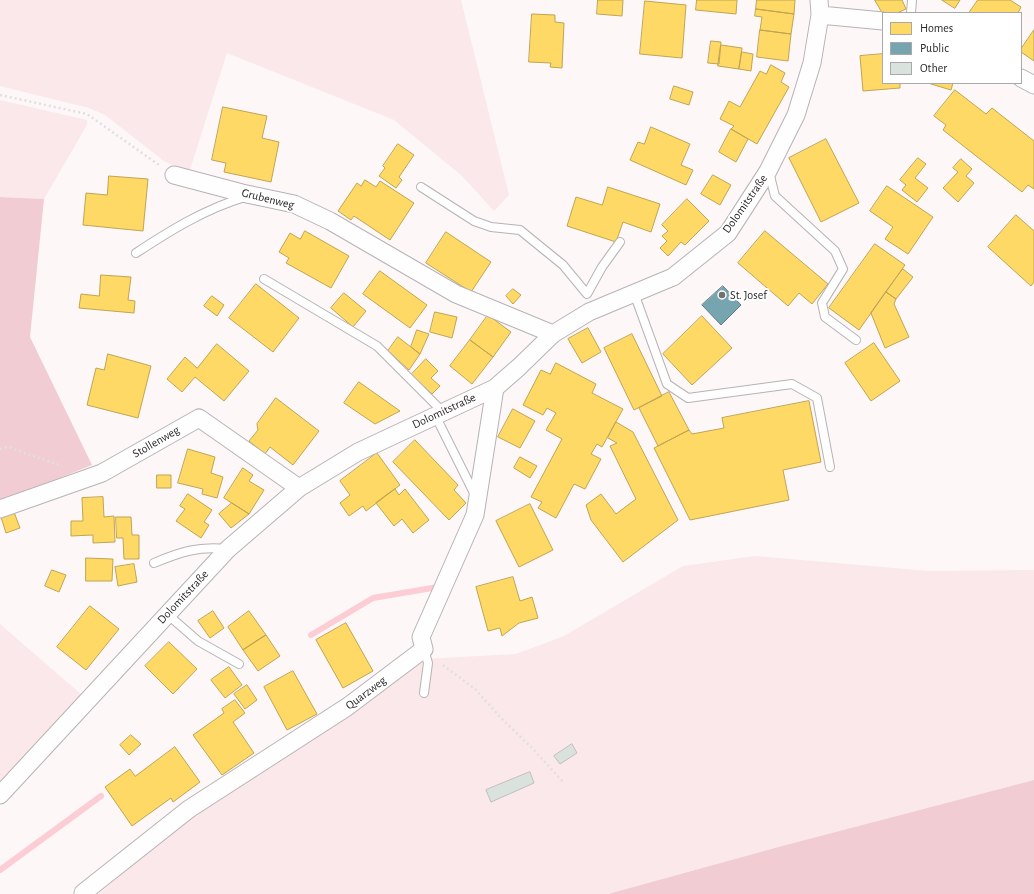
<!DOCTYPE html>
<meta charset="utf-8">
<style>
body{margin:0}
#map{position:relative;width:1034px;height:894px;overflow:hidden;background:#fdf7f8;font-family:"Alegreya Sans",sans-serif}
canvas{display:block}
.legend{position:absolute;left:882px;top:12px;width:140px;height:72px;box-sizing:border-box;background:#fff;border:1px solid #aaa9a9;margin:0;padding:5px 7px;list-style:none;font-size:12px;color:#2a2727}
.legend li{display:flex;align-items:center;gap:8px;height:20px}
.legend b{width:20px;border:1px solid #aaa9a9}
</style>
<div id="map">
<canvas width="1034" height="894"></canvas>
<ul class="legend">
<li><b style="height:11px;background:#ffd966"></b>Homes</li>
<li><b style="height:11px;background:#76a5af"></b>Public</li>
<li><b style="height:11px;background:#d9e2dc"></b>Other</li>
</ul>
</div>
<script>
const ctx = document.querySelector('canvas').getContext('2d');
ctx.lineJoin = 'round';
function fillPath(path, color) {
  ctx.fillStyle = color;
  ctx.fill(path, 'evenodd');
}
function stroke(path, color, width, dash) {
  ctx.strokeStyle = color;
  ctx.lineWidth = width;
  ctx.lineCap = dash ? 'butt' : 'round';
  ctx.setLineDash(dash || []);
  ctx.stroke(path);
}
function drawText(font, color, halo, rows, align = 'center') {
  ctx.font = font + ' "Alegreya Sans",sans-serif';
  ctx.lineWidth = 4;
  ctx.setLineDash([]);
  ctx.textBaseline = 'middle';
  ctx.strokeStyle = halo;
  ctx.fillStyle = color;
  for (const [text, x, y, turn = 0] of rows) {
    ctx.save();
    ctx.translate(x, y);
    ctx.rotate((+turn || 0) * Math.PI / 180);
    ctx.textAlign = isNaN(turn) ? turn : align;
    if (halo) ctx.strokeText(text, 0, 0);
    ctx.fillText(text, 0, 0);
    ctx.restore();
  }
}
fillPath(new Path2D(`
 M0,0h461l48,195 -15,16 -33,-36 -67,-55 -167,-67 -38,120 -25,-12 -59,-46 -16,-7 -89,-22z
 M0,100l87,20v5l-43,74 -44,-2z
 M755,556l174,15 105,-1v210l-252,66 -174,48h-509l86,-75 238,-160 93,-5 48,-18 119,-70z
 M0,624l82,71 -82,91z`), '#fbe8ea');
fillPath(new Path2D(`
 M0,197l44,2 -14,138 62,128 -92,37z
 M1034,780v114h-426l174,-48z`), '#f1ccd2');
const homes = new Path2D(`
 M598,0h25l-1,16 -25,-2z
 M697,0h40l-1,14 -40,-4z
 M757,0h38l-1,14 -38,-5z
 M875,0h27l4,9 -9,4h-14v1z
 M942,0h18l-5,8z
 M978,0h32l11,7 -3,6h-49z
 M645,1l41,4 -4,53 -42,-4z
 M756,9l38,5 -3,20 -31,-4 2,-13 -7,-1z
 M532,14l23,1v7l9,1 -2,45 -12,-1 1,-4 -22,-1z
 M760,30l31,4 -3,27 -31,-4z
 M1034,30v31l-13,-9v-3z
 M711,41l10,1 -2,22 -11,-1z
 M721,45l21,3 -3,21 -21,-3z
 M742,52l11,2 -2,17 -12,-2z
 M883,54v29h17v5l-37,3 -3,-35z
 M771,65l14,8 -4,9 8,5 -32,57 -26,-15 3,-3 -14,-7 9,-18 11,6 20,-36 6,3z
 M932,83h21l-2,7 -20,-6z
 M674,86l19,6 -4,13 -19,-6z
 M955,90l31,24 6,-6 42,33v48l-6,-4 -6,7 -79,-62 3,-5 -12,-9z
 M223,107l44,9 -5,22 17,4 -8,40 -47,-10 2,-9 -14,-3z
 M651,127l39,17 -9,21 12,5 -7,15 -56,-25 8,-18 6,2z
 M731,129l17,10 -12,23 -17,-10z
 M826,139l33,64 -38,19 -32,-64z
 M398,144l16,11 -15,22 3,3 -6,8 -17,-12 6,-8 -2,-2z
 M918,158l8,6 -11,14 13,10 -11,14 -15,-12 4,-5 -6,-5z
 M961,159l11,10 -6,7 8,7 -16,19 -15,-14 15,-16 -5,-4z
 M713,175l18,10 -11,20 -19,-11z
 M109,176l39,3 -5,52 -60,-6 3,-32 21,2z
 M365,180l11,7 4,-6 34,22 -24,37 -36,-24 -3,4 -13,-9 19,-28 4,3z
 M887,186l46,31 -25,37 -23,-15 8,-12 -23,-16z
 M608,187l52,17 -9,28 -28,-10 -7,20 -49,-16 9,-29 26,8z
 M687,199l22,22 -24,24 -4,-3 -13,14 -8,-8 7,-7 -5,-5 6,-5 -6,-6z
 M1016,215l18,16v51l-3,4 -43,-39z
 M305,231l44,25 -18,32 -45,-25 3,-5 -10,-6 11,-19 10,6z
 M765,231l63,53 -16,20 -13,-11 -11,13 -50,-43z
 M446,232l45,30 -20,30 -45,-29z
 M875,244l30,21 -46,65 -30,-22z
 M903,269l10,8 -17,22 -10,-7z
 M380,271l47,34 -17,23 -47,-34z
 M101,275l30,2 -3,23 7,1 -1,12 -55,-5 2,-14 18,2z
 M256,284l43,34 -26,34 -44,-34z
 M513,289l8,6 -8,9 -7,-8z
 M886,292l10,7 -2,5 15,33 -24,11 -14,-35z
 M344,293l22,18 -13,16 -22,-19z
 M212,296l12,9 -7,11 -13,-10z
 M435,312l22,5 -5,21 -22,-6z
 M488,315l23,17 -18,25 -23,-17z
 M702,316l30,32 -40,37 -29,-31z
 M588,328l13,24 -19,11 -14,-24z
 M417,330l12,4 -9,20 -9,-7z
 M632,334l30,62 -28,14 -30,-62z
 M398,337l22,17 -11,16 -21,-19z
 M470,340l23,17 -21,27 -22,-18z
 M874,343l26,38 -29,20 -26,-38z
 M217,344l32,27 -25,30 -29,-24 -13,15 -15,-13 18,-22 12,11z
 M108,354l43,12 -13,52 -51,-13 9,-37 8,2z
 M426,359l12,12 -7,7 9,8 -8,8 -21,-19z
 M556,363l40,21 -4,9 31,16 -21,38 -5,-3 -6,10 10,5 -16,30 -11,-5 -18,34 -18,-10 4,-6 -11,-5 31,-58 -16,-9 10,-17 -9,-5 -4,7 -20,-10 18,-35 9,4z
 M359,382l41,29 -25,13 -31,-21z
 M669,392l20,38 -31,16 -19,-38z
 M276,398l43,33 -26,34 -23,-18 -5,7 -16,-13 9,-11 -1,-6z
 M809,401l12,61 -38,8 6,30 -99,20 -36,-72 35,-18 3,4 32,-6 -2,-10z
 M513,409l22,12 -15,27 -22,-11z
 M616,422l17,10 45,88 -55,42 -32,-42 -5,-15 15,-11 15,20 20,-15 -26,-53 7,-3 -9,-5z
 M415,440l43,45 -4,5 12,13 -17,17 -56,-58z
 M188,449l27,8 -4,16 12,4 -6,21 -15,-4 1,-5 -25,-6z
 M377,453l23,32 -34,26 -3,-5 -14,10 -9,-13 10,-8 -10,-14z
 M520,457l17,9 -7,12 -16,-10z
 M243,468l10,7 -4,6 15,9 -15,24 -25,-16z
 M157,475h14v13h-14z
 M395,489l4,6 6,-6 24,31 -16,13 -11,-14 -8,7 -18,-23z
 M188,494l24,16 -8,12 5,3 -8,13 -25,-17 9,-12 -5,-3z
 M103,497l1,20 10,-1 1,26 -22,1v-8l-22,1v-15h12l-1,-23z
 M232,503l17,11 -18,14 -12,-14z
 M530,504l23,46 -34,17 -23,-46z
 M14,512l6,16 -14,5 -5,-16z
 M116,517h15l1,18h7v24h-15l-1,-21h-6z
 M86,558l27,1 -1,22h-26z
 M134,564l3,18 -19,4 -3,-19z
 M52,570l14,5 -7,17 -14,-6z
 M513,577l7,24 12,-4 6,21 -19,5 -17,13 -2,-8 -12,3 -12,-44z
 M90,606l29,23 -33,41 -29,-23z
 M213,611l11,17 -14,10 -12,-17z
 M249,611l17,24 -23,15 -15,-23z
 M346,623l27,48 -30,17 -27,-48z
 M266,635l14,21 -22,15 -15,-21z
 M169,642l28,27 -24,25 -28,-28z
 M229,667l13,18 -17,13 -14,-18z
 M293,671l24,43 -30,16 -23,-43z
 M247,685l10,15 -12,9 -11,-15z
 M235,700l10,13 -12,9 21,31 -32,22 -29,-40 31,-22 -2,-4z
 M131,735l10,9 -12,11 -9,-10z
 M175,747l25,35 -27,20 -2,-4 -39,28 -27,-39 25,-18 5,7z`);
fillPath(homes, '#ffd966');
stroke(homes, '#bfa453', 1);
const public = new Path2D(`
 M723,286l18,19 -20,20 -19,-20z`);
fillPath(public, '#76a5af');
stroke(public, '#5f7f86', 1);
stroke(new Path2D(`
 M311,635l62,-37 65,-11
 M0,870l101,-74`), '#fdcdd5', 6);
const building = new Path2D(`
 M572,744l5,9 -17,11 -6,-8z
 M530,772l4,11 -43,19 -5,-12z`);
fillPath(building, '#d9e2dc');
stroke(building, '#c1bfbf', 1);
const service = new Path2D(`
 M911,13l1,-13
 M769,172l6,24 60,55 8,18 -21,34 3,14 31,23
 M421,187l53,34 17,6 29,3 43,35 24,29 15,-27 18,-25
 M136,253c35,-23 69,-44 109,-56
 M264,279l113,67 66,66
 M634,293l33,91 21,14 104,-14 25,14 13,69
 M435,415l40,80
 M154,563c26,-11 44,-17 73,-14
 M167,614l31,27 41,23
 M424,649l4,14 -4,30`);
const minor = new Path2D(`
 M820,15l63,6
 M1021,78l13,7
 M174,175l68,18 52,11 36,17 126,73 97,40
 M0,509l102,-36 97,-55 100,70
 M0,795l228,-246 71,-61 59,-36 137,-64 24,-21 34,-33 36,-22 84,-35 55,-44 40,-62 28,-56 16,-52 8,-48 -1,-15
 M83,893l106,-84 158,-102 77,-58 -3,-12 54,-122 20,-127`);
stroke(service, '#b7b3b4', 10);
stroke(minor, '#b7b3b4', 19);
stroke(new Path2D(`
 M0,95l87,19 72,51
 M0,449l8,-2 54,19
 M443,665l32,24 26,29 32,31 31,34`), '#e1dfdf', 2.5, [2, 3]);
stroke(service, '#fffefe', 8);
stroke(minor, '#fffefe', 17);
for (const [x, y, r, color] of [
 [722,295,4,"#747070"]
]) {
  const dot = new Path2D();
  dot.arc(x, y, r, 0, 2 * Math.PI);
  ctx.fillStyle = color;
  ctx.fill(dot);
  stroke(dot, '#fff', 1.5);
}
drawText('12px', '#2a2727', '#fff', [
 ["Grubenweg",268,199,14],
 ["Dolomitstraße",745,204,-55],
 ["Dolomitstraße",444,411,-25],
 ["Stollenweg",156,442,-30],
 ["Dolomitstraße",183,597,-47],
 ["Quarzweg",366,693,-37]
]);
drawText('12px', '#2a2727', '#fff', [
 ["St. Josef",730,295]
], 'left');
</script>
